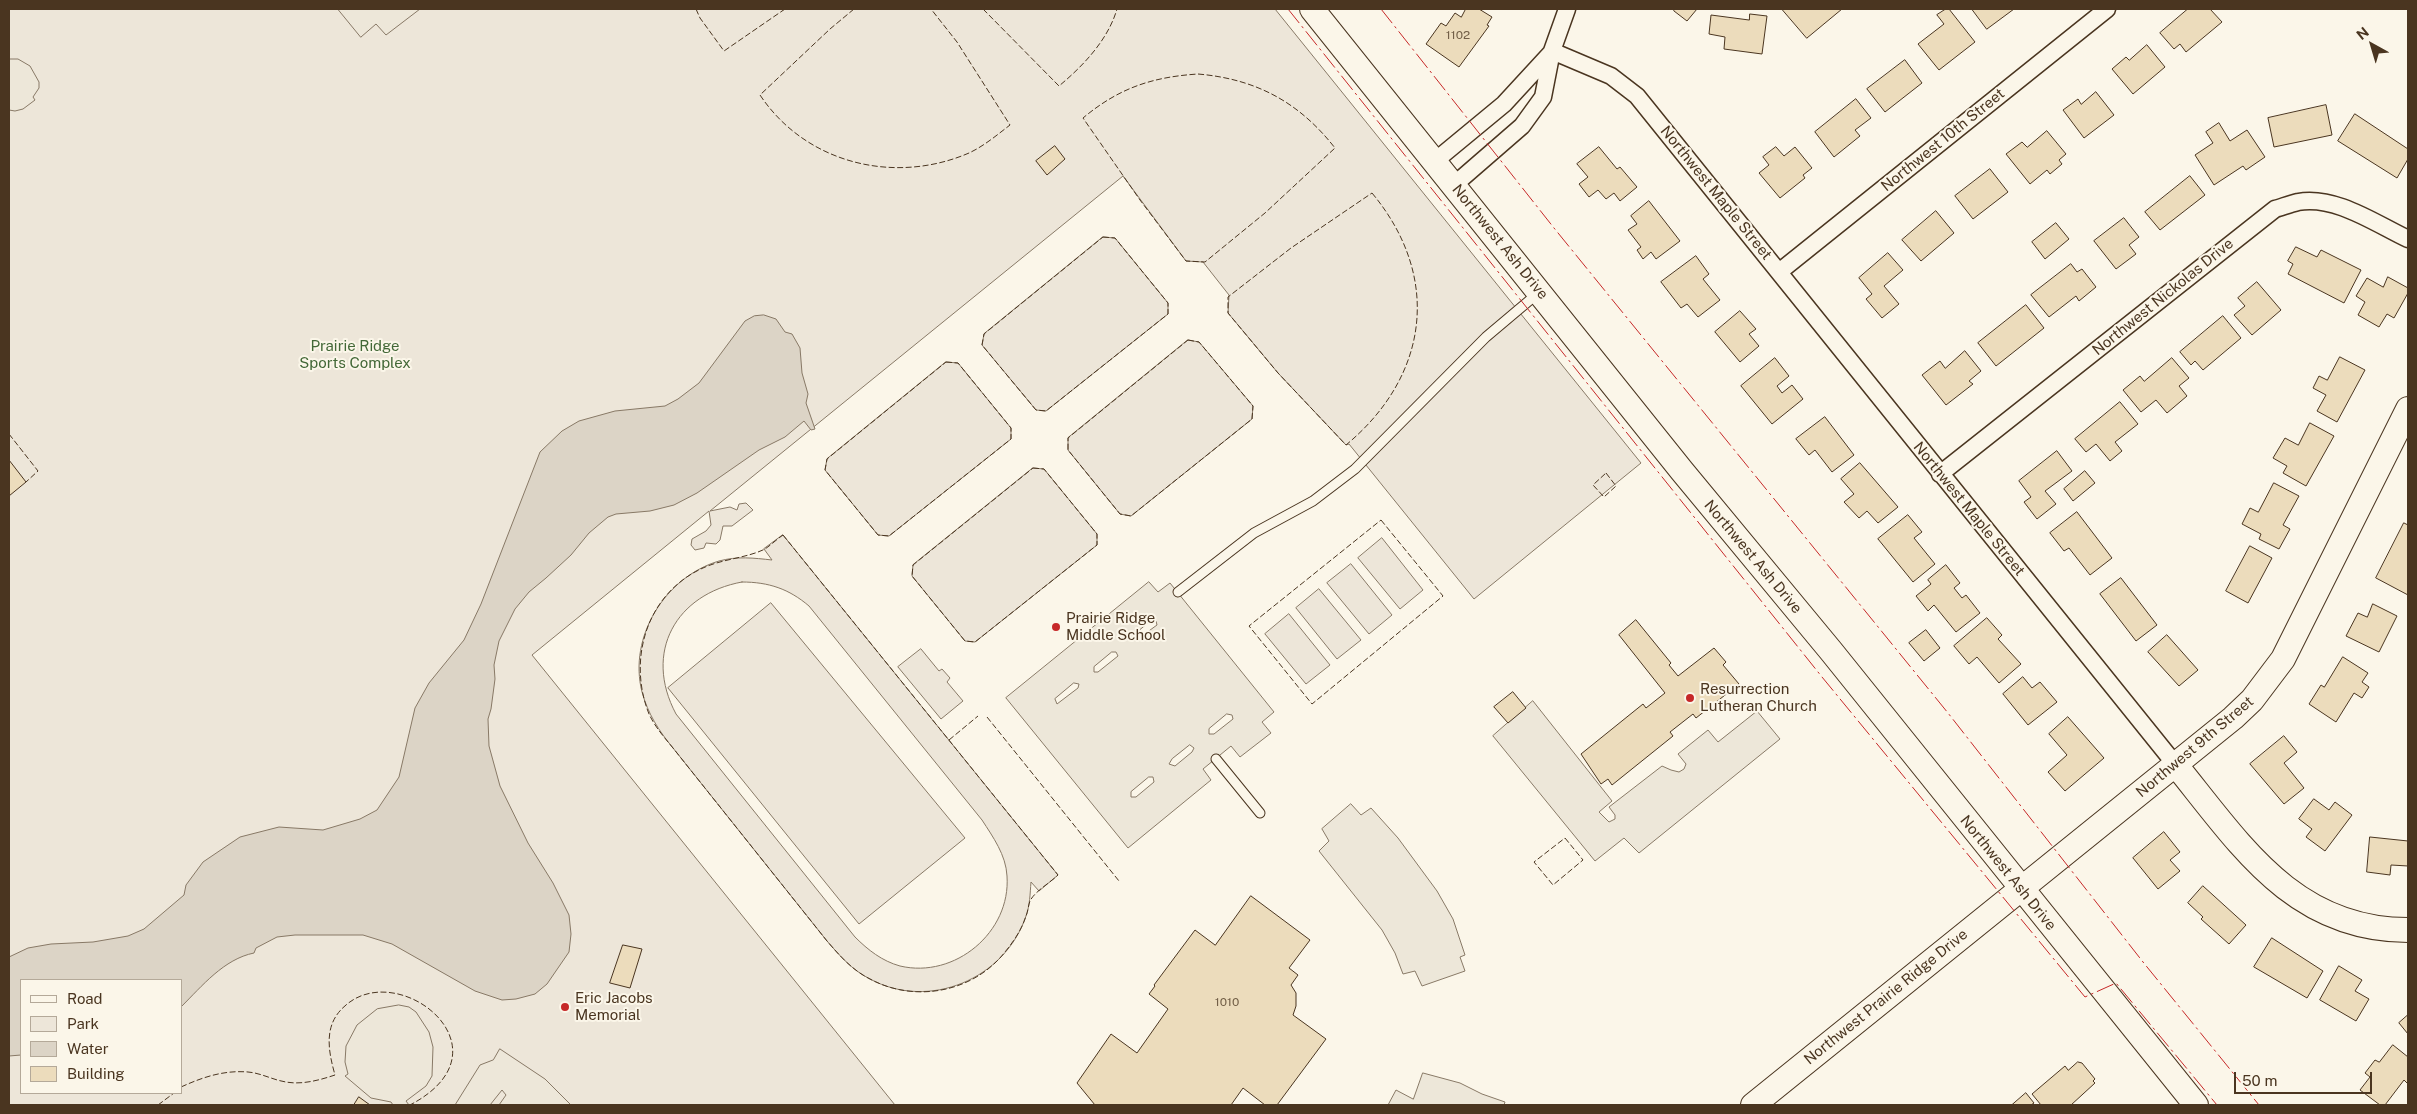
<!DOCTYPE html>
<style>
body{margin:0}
#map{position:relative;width:2417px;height:1114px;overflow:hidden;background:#fbf6e9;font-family:"Public Sans",sans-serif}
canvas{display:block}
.frame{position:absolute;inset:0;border:10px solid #4a3520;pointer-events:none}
.legend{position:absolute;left:20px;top:979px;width:162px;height:115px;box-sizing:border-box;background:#fbf6e9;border:1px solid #b4a999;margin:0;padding:6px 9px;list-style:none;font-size:15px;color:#4a3520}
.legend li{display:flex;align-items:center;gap:10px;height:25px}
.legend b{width:25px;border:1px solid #b4a999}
.north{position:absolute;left:2347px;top:20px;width:50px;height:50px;-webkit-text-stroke:4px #fbf6e9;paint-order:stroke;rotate:321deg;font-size:14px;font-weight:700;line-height:20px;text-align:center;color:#4a3520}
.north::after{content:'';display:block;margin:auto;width:18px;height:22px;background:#4a3520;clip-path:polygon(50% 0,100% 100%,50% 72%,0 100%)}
.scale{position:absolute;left:2234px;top:1072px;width:138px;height:22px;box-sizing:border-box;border:2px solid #4a3520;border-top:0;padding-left:6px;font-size:15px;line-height:18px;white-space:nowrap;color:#4a3520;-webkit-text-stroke:4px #fbf6e9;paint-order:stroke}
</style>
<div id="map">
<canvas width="2417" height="1114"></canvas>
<div class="frame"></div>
<ul class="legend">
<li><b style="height:6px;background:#fbf6e9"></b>Road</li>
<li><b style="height:14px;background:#ede6d9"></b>Park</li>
<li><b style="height:14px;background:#dcd4c6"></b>Water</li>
<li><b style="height:14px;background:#ecdcbc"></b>Building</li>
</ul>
<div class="north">N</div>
<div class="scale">50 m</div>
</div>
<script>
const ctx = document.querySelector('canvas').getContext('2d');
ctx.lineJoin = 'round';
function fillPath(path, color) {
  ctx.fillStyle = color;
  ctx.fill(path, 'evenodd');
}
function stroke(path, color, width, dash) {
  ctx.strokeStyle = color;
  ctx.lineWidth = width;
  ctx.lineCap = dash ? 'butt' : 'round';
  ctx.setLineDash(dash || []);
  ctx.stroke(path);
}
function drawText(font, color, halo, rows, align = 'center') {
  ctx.font = font + ' "Public Sans",sans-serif';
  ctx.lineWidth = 4;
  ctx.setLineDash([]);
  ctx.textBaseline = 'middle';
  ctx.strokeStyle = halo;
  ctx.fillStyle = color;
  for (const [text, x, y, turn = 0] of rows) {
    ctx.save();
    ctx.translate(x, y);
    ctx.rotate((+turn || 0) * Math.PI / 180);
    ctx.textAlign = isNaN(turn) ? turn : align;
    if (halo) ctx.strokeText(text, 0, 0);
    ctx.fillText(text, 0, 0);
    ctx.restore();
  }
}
const green = new Path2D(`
 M9,9h1266l366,454 -167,136 -125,-155 -3,1 -68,-72 -50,-60 1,-18 -26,-33 -17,-1 -63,-85 -413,335 20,-4 7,3 2,-6 7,-1 7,7 -21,16h-9l-3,14 -4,4 -10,-1 -2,5 -9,2 -4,-5 1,-6 14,-8 5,-6 -2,-14 -177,144 363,450h-886zM21,980h160v113h-160z
 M1103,237l12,1 53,65v11l-122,97 -10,-1 -54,-65 2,-11z
 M1188,340l11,2 54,64 -1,13 -121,97 -11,-2 -52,-64v-12z
 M946,362l12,1 53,65v11l-122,97 -11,-1 -53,-65 2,-11z
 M1033,468l11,1 53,65v11l-122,97 -10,-1 -53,-65 1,-11z
 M783,535l275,340 -19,16 -8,-9c-1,12 -1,23 -5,34 -21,63 -97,95 -156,63 -18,-9 -30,-23 -43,-38l-154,-193c-14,-17 -25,-34 -31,-56 -14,-55 23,-115 77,-131 18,-5 35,-3 53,-1l-8,-11zM742,582c27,0 47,7 67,24l173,214c11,17 24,35 25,56 4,56 -52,103 -107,90 -18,-5 -32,-16 -45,-29l-179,-223c-33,-62 0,-120 66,-132z
 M1382,538l41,52 -23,19 -42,-51z
 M1351,564l41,51 -23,19 -42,-51z
 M1319,589l42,51 -24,19 -41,-51z
 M771,603l194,235 -106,86 -191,-236z
 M1289,614l41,51 -24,19 -41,-50z
 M921,649l18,22 3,-2 8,9 -3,4 16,19 -22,18 -43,-52z`);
fillPath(green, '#ede6d9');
stroke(green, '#887966', 1);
const parking = new Path2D(`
 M338,9h82l-34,26 -10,-11 -15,13z
 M9,59h9l12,7 9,16v6l-6,9 2,3 -12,9 -8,2 -6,-1z
 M1149,582l9,10 12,-9 104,129 -12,10 9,11 -31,24 -9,-11 -28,23 8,11 -83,68 -122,-150zM1152,620l4,1 1,4 -22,16 -1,-6zM1112,652h4l2,4 -20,16h-4v-5zM1074,683l5,1 -1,4 -21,16 -2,-5zM1227,714l5,1 1,4 -19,15h-5v-5zM1190,745l4,3 -2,4 -17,14 -6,-2 3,-5zM1149,777h4l1,5 -18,15h-5v-5z
 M1533,701l79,100 -13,11 10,10 6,-3v-4l-6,-8 53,-41 9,4 8,2 5,-3 2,-5 -8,-10 30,-24 10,12 39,-31 23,28 -141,114 -15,-15 -29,23 -102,-125z
 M1351,804l10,11 10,-7 27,30 39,53 16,28 12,36 -5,2 5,14 -43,15 -7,-15 -12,3 -8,-21 -13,-23 -63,-79 10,-10 -7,-12z
 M399,1005l10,2 7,5 13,20 4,15 -1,29 -6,10 -20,15 3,4h-16l-2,-3 -20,-4 -26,-22 3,-2 -3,-12 1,-16 11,-21 20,-16z
 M500,1049l45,30 26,26h-72l7,-10 -4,-5 -12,15h-35l25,-40 13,-5z
 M1423,1073l37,10 22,11 23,8 -1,3h-116l8,-15 17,9z`);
fillPath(parking, '#ede7d9');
stroke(parking, '#887966', 1);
const water = new Path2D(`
 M764,315l12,4 9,13 7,2 8,14 2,25 6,21 -2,9 9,26 -4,1 -7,-9 -19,16 -26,13 -62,43 -23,12 -24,6 -34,3 -8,3 -19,16 -18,22 -25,23 -17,14 -14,17 -16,32 -5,24 1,14 -4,30 -3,10 1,27 11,40 28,57 25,40 16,32 2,19 -2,18 -22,32 -12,10 -19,5 -14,1 -27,-9 -83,-47 -29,-9h-68l-18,2 -21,11 -2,5c-30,6 -52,33 -73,54v-27h-160v75l-12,1v-99l19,-9 23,-4 42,-2 35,-6 16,-7 40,-34 2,-10 17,-23 37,-25 39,-10 44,3 37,-11 17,-9 22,-33 16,-69 14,-25 35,-43 17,-36 59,-152 22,-21 17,-10 36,-10 50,-5 13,-7 21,-16 46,-62 9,-5z`);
fillPath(water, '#dcd4c6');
stroke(water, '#887966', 1);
const building = new Path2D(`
 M1466,9h13l13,8 -5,8 2,1 -30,41 -33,-23 15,-21 5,3 9,-13 6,4z
 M1675,9h22l-10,12 -13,-10z
 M1782,9h60l-35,29z
 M1946,9h3l26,33 -36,28 -21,-26 26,-20 -7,-9z
 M1972,9h42l-27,20z
 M2188,9h22l12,13 -36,30 -6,-8 -6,5 -14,-16z
 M1750,14l17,2 -5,38 -38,-5 1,-12 -16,-3 2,-19 38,5z
 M2147,45l18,22 -32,27 -21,-25 14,-12 3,3z
 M1905,60l17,23 -37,29 -18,-23z
 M2096,92l18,23 -30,23 -21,-28 15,-11 3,5z
 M1856,99l15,19 -16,12 5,6 -26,21 -19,-25z
 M2326,105l6,30 -58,12 -6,-29z
 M2355,114l53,35v10l-11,19 -59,-37z
 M2219,123l11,18 17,-11 18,27 -19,13 -3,-4 -29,19 -19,-30 18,-12 -7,-11z
 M2047,131l19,23 -7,6 3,4 -12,10 -3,-4 -17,14 -24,-30 16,-12 5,5z
 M1055,146l10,13 -18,16 -11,-14z
 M1599,147l18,22 3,-2 17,20 -17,14 -6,-8 -8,6 -8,-9 -9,7 -10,-13 9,-7 -11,-13z
 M1776,147l8,9 11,-9 17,21 -9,7 2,3 -25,20 -21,-25 10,-8 -6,-8z
 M1990,169l18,23 -35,27 -18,-23z
 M2190,176l15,19 -45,35 -15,-18z
 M1649,201l31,40 -24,18 -5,-7 -8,7 -6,-9 4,-3 -13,-17 9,-6 -6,-8z
 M1936,211l18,22 -33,28 -19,-21z
 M2124,218l15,19 -10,8 7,9 -20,15 -22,-28z
 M2056,223l13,16 -24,20 -13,-17z
 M2296,247l21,10 4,-7 40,20 -17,33 -56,-29 5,-10 -5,-3z
 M1888,253l15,17 -19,16 15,18 -17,14 -16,-19 6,-5 -13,-16z
 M1696,256l13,18 -6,5 17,21 -22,17 -11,-13 -6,4 -20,-26z
 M2071,264l6,8 5,-3 14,18 -17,14 -3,-5 -27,21 -18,-22z
 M2388,277l20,11v5l-14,25 -7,-4 -8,13 -21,-12 7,-13 -9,-6 11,-18 16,9z
 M2257,282l24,28 -29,25 -18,-20 11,-9 -7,-8z
 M2026,305l18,23 -48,38 -18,-23z
 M1740,311l16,18 -7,5 10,12 -19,16 -25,-30z
 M2223,316l18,22 -38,32 -8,-9 -4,4 -11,-13z
 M1965,351l16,20 -12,10 4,3 -27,21 -24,-30 18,-14 5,7z
 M2340,357l25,13 -28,52 -20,-11 9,-16 -13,-7 6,-12 8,4z
 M1775,358l14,18 -12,10 5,7 10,-8 11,14 -31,25 -31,-38z
 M2172,358l17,20 -10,8 8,10 -20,17 -11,-13 -15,12 -18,-22 17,-14 4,5z
 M2120,402l18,22 -23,18 7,9 -12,10 -14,-17 -10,8 -11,-13z
 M1825,417l29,38 -22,17 -17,-22 -6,5 -13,-16z
 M2310,423l24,13 -28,50 -23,-13 4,-7 -14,-8 12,-20 13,7z
 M2057,451l15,20 -27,20 11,13 -19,15 -13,-17 7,-5 -12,-16z
 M9,460l17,22 -17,14z
 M1860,463l38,44 -20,16 -11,-12 -8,7 -15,-16 10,-8 -13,-15z
 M2085,471l10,12 -22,18 -9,-12z
 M2274,483l25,13 -16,29 7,4 -11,20 -20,-10 2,-5 -19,-10 8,-16 8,4z
 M2077,512l35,46 -22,17 -21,-27 -5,3 -14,-18z
 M1908,515l14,17 -8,6 21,26 -22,18 -35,-43z
 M2404,523l4,2v70l-32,-17z
 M2250,546l22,12 -24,45 -22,-12z
 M1946,565l14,18 -6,5 8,10 4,-3 14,18 -24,19 -22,-27 -6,6 -12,-15 15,-12 -3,-4z
 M2121,578l36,47 -21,16 -36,-47z
 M2373,604l24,12 -18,36 -33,-16 12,-23 9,4z
 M1987,618l15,17 -4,4 23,25 -22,19 -22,-26 -8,7 -15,-18z
 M1636,620l35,43 -2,2 9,11 36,-28 12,14 -3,3 16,19 -43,34 -3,-4 -23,18 3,4 -61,49 -4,-6 -7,5 -20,-30 62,-50 3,4 19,-15 -46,-58z
 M1926,630l14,18 -16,13 -15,-18z
 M2167,635l31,35 -19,16 -31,-34z
 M2343,657l25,16 -6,9 7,5 -7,11 -8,-5 -18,29 -27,-18 12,-19 3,2z
 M2023,677l9,11 8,-6 17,20 -29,23 -25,-31z
 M1513,692l13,16 -18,15 -14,-16z
 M2068,717l36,41 -39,33 -17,-19 19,-17 -18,-21z
 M2284,736l13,16 -13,11 20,25 -20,16 -34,-40z
 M2314,799l15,11 6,-8 17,13 -27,36 -19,-14 6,-8 -13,-10z
 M2164,832l16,20 -10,8 10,11 -22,18 -25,-31z
 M2370,837l38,4v25l-17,-1 -1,10 -23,-3z
 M2203,886l43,39 -17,19 -28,-25 2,-2 -15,-14z
 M1251,896l59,44 -21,28 9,7 -7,10 5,8v13l-3,9 33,24 -49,66h-12l-22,-17 -12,17h-136l-18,-22 34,-49 26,19 31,-44 -19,-15 6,-8 -1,-1 41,-55 20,15z
 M2272,938l51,33 -16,27 -53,-31z
 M623,945l19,4 -12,39 -20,-5z
 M2339,966l23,14 -7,11 14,8 -13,22 -36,-21z
 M2408,1015v19l-9,-11z
 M2393,1045l15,12v27l-4,-4 -19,25h-5l-20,-15 10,-13 -5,-4 10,-13 4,2z
 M2078,1062l4,1 13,16 -2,2 2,2 -24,22h-30l-9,-11 33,-28 3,4z
 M2026,1093l8,10 -3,2h-19z
 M359,1097l11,8h-16z`);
fillPath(building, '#ecdcbc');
stroke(building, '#4a3520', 1);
const lane = new Path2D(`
 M1178,592l76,-59 59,-32 42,-32 131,-132 51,-43
 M1216,759l44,54`);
const street = new Path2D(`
 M1552,51l59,25 26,20 538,668
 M1435,161l69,-57 47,-51
 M1454,185l68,-59 21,-29 9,-46 15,-42
 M1779,272l328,-263
 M1940,474l335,-265c7,-2 15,-5 23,-7 37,-7 78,22 110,37`);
const secondary = new Path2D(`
 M1312,9l370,462 149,180 365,454
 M2175,764c65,80 118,166 233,166
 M1753,1105l480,-387 19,-18 31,-41 125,-250`);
stroke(lane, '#4a3520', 11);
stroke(street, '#4a3520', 19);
stroke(secondary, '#4a3520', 26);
stroke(lane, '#fbf6e9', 9);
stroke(street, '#fbf6e9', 16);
stroke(secondary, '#fbf6e9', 24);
stroke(new Path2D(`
 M696,9l4,9 24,33 61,-42
 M854,9l-24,20 -70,66c46,69 135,90 209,58 15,-7 28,-18 41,-28l-53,-83 -26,-33
 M983,9l76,77c24,-20 49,-46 58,-77
 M1198,74c58,5 101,28 137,74l-70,65 -60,49 -19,-1 -46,-61 -57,-82c36,-30 69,-41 115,-44z
 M1372,193c70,84 57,183 -26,252l-68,-72 -50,-60v-16l63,-49z
 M1103,237l12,1 53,65v11l-122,97 -10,-1 -54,-65 2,-11z
 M1188,340l11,2 54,64 -1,13 -121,97 -11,-2 -52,-64v-12z
 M946,362l12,1 53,65v11l-122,97 -11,-1 -53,-65 2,-11z
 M9,434l29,37 -12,11
 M1033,468l11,1 53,65v11l-122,97 -10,-1 -53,-65 1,-11z
 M1606,473l10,13 -12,11 -11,-12z
 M1381,520l62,76 -131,108 -63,-78z
 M783,535l275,340c-8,8 -23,16 -28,26 -2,5 -2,11 -4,15 -4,13 -12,25 -21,36 -32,41 -91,51 -135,27 -18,-9 -30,-23 -43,-38l-154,-193c-9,-11 -18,-21 -24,-34 -22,-55 -2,-121 54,-146 19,-9 44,-10 62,-19 6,-4 12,-10 18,-14z
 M987,717l132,164
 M949,740l29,-24
 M1565,838l18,22 -30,25 -19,-23z
 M181,1087c22,-10 43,-17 67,-15 13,1 25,8 38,10 16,3 34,-2 49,-7 -7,-25 -12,-51 11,-70 54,-47 169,45 64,100
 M158,1105l16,-12`), '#4a3520', 1, [6, 2.5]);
stroke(new Path2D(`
 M1288,9l534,668 263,320 31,-14 101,122
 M1381,9l173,219 394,485 195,249 116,143`), '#c62828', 1, [18, 4, 2.5, 4]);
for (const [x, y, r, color] of [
 [1056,627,5,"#c62828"],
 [1690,698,5,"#c62828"],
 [565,1007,5,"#c62828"]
]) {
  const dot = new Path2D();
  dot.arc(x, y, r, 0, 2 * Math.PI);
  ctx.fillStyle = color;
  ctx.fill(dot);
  stroke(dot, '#fbf6e9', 2);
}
drawText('12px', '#725f47', null, [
 ["1102",1458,35],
 ["1010",1227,1002]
]);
drawText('15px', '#4a3520', '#fbf6e9', [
 ["Northwest 10th Street",1943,140,-39],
 ["Northwest Maple Street",1716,193,51],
 ["Northwest Ash Drive",1500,242,51],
 ["Northwest Nickolas Drive",2163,297,-39],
 ["Northwest Maple Street",1969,509,51],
 ["Northwest Ash Drive",1753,557,50],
 ["Northwest 9th Street",2195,747,-40],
 ["Northwest Ash Drive",2008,873,51],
 ["Northwest Prairie Ridge Drive",1886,997,-39]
]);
drawText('15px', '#436837', '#fbf6e9', [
 ["Prairie Ridge",355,346],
 ["Sports Complex",355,363]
]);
drawText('15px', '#4a3520', '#fbf6e9', [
 ["Prairie Ridge",1066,618],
 ["Middle School",1066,635],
 ["Resurrection",1700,689],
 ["Lutheran Church",1700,706],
 ["Eric Jacobs",575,998],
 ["Memorial",575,1015]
], 'left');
</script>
